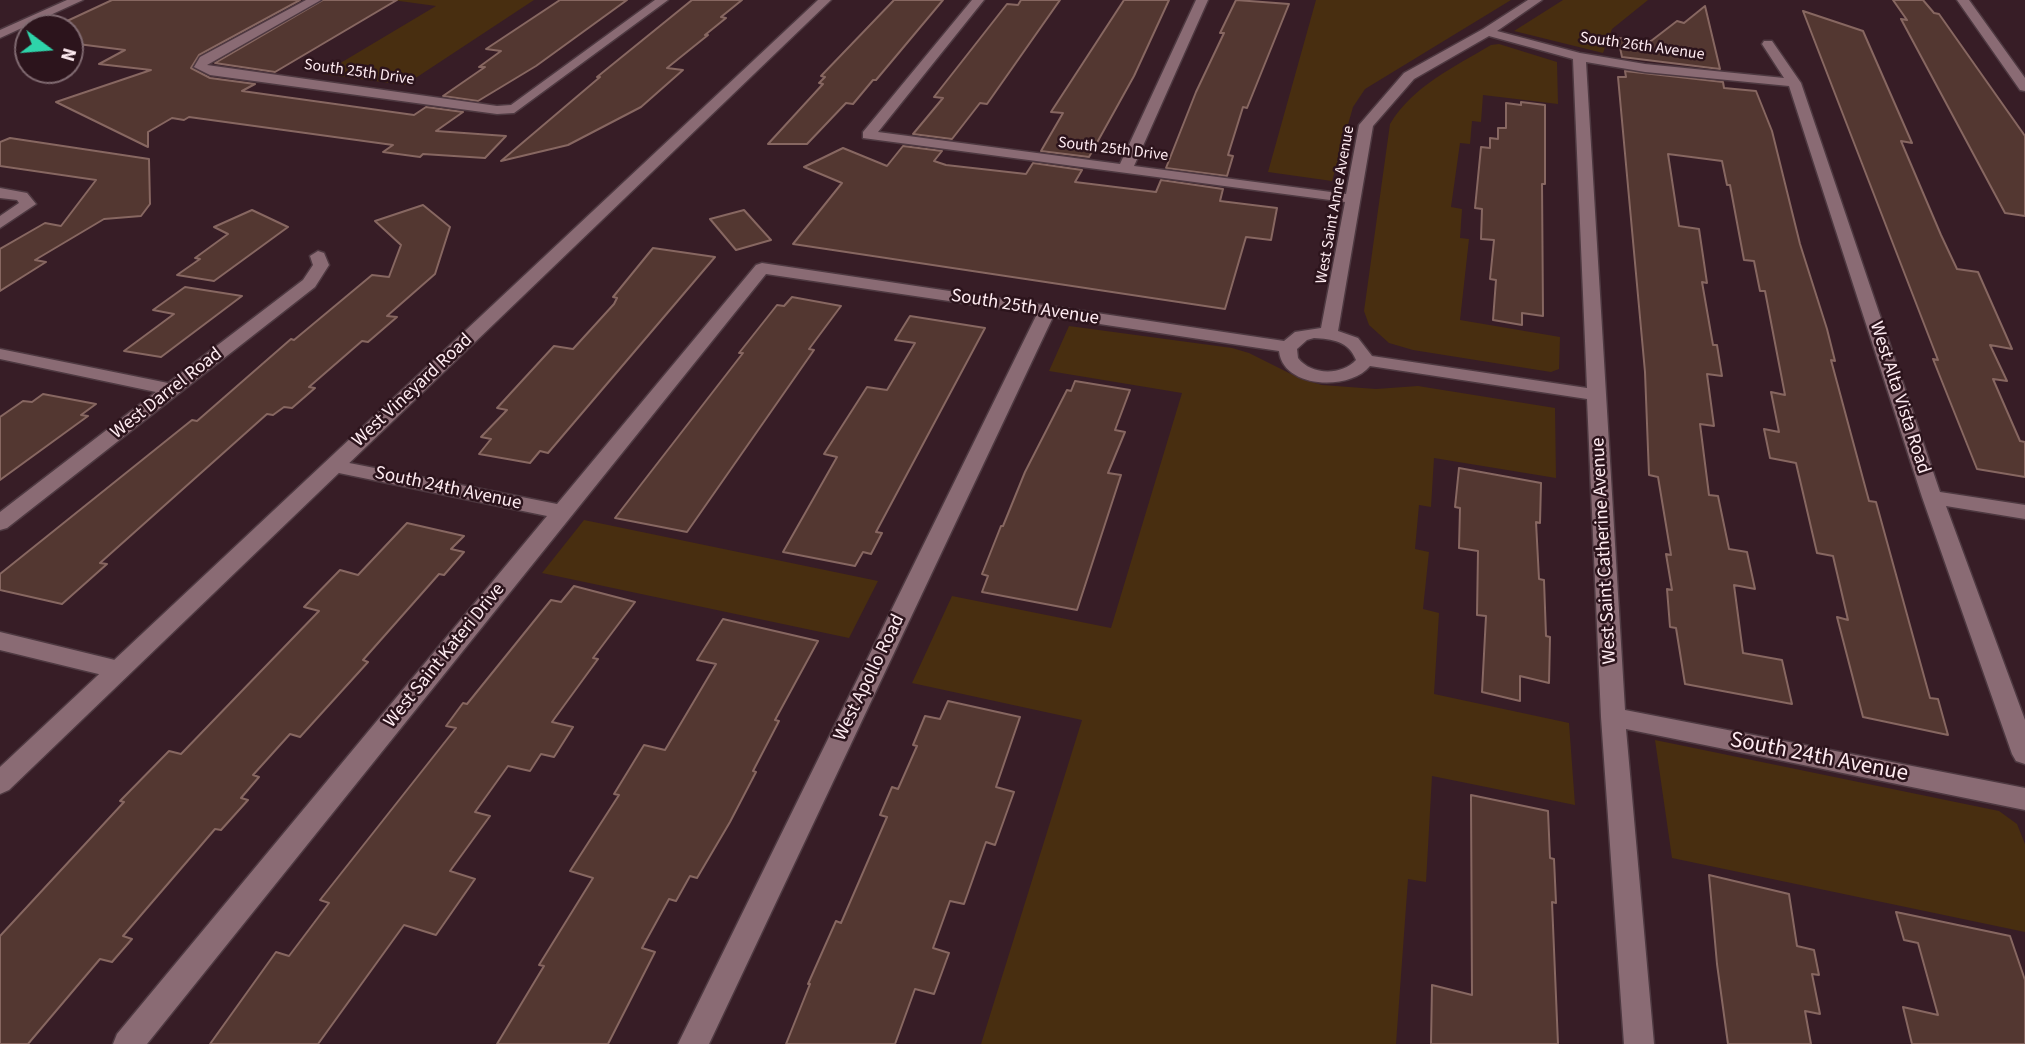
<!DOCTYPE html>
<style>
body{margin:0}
#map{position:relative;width:2025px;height:1044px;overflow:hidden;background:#371d26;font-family:"Source Sans 3",sans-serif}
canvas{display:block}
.north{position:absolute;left:14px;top:14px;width:70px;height:70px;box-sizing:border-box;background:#2c141c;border:2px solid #806a71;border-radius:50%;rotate:106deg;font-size:19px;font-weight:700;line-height:28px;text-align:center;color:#feebf1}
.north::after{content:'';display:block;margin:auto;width:24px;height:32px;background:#2ed4aa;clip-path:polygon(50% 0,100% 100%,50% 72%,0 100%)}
</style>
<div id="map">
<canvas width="2025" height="1044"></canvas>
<div class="north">N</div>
</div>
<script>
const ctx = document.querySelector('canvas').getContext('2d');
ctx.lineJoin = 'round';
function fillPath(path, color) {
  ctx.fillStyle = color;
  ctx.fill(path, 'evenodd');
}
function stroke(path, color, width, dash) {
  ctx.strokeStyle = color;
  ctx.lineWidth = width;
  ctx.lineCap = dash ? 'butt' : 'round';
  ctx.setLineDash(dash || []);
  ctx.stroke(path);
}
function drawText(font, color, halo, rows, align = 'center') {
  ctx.font = font + ' "Source Sans 3",sans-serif';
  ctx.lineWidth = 5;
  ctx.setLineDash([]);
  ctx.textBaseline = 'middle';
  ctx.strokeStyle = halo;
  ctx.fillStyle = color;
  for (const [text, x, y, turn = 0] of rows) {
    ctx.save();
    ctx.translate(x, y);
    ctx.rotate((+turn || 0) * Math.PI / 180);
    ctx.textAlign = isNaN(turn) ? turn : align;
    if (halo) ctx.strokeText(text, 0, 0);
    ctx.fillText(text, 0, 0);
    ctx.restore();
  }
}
fillPath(new Path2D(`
 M392,0h142l-129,85 -83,-11 114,-68z
 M1316,0h195l-146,89 -12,18 -21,74 -64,-9z
 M1563,0h85l-36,29 -9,24 -89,-22z
 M1499,44l58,18 1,42 -75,-9 -2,27 -9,-1 -2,23 -10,-1 -9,64 11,2 -2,29 9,1 -9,81 100,17 -1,32 -8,3 -138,-22 -24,-7 -20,-18 -5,-14 26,-187c23,-38 64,-57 101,-79z
 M1069,326l163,22 17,5 52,26 21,6 54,4 42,-3 137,22 1,70 -122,-20 -3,49 -12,-2 -4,44 14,3 -6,57 16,4 -5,81 135,29 6,82 -143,-29 -6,106 -18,-3 -12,165h-415l101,-324 -170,-37 40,-87 159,32 71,-235 -133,-22z
 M584,520l294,61 -29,57 -307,-65z
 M1655,740l344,71 18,13 8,20v88l-353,-74z`), '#482e10');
const building = new Path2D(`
 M112,0h188l-101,55 -8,13 19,10 45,6 -13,7 172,24 12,-8 37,5 -27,19 70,5 -21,22 -62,-4 -3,3 -37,-5 10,-7 -204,-28 -5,3 -12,-2 -24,14v15l-92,-45 95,-32 -52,-6 26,-14 -55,-7v-15h-18z
 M323,0h74l-122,72 -60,-9z
 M560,0h67l-91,66 -58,35 -35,-5 42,-29h-6l22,-16 -15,-2z
 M692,0h50l-21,17 5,1 -21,17h3l-41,33 16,2 -42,37 -73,38 -67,16 99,-84h-3z
 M894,0h49l-67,80h-3l-20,24 -7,-1 -39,41h-39l55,-60 -4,-1 6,-6 -4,-1z
 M1021,0h39l-73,104 -7,-1 -28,36 -39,-5 30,-36 -9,-1 73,-93 11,1z
 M1124,0h45l-35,76 -45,81 -48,-6 22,-38 -12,-1z
 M1236,0l53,4 -42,104 -4,-1 -15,48 5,1 -6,20 -61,-8 30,-76 28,-59h-4z
 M1893,0h30l11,13 5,1 86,122v80l-20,-3 -104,-194 6,1z
 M1705,6l15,63 -98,-12 -4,-19 33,3 26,-20 7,2z
 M1803,11l60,20 49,112 -11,-2 40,94 16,34 21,3 34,77 -22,-4 17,36 -14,-2 27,62 5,1v35l-48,-8 -44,-110 5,1z
 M1625,71l98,11 1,6 32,3 16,40 28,113 27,85 8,32 -4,-1 38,141 7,1 54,196 8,1 10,36 -85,-18 -26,-100 11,3 -15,-64 -16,-3 -21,-90 -26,-5 -6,-29 15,3 -8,-40 14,3 -20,-104h-5l-6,-30 -10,-1 -14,-75h-3l-5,-24 -54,-7 11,72 20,3 8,54 -5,-1 11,63h4l5,31 -15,-2 7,52 -14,-2 9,71 9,1 11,53 18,3 8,37 -21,-4 9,68 39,7 10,44 -107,-20 -9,-56 -6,-1 -3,-38 5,1 -6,-36 5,1 -13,-78 -9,-2 -4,-103 -27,-295h8z
 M1521,102l24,3v79h-3l1,132 -21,-3v12l-29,-5 3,-40 -6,-1 4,-39 -13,-1 1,-30 -7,-1 6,-61 9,1v-10l8,1v-11h8v-25l15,2z
 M10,138l139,21 1,45 -9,12 -37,3 -69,41 11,2 -46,29v-42l45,-26 16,3 35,-46 -96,-14v-24z
 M903,146l39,5 -8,10 12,4 80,9 7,-11 49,7 -7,12 81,10 5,-12 62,9 -3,12 57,7 -6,32 -25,-3 -21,72 -432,-65 49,-61 -38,-16 39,-19 44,18z
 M423,205l27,22 -15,47 -48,42 10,1 -29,25 -6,-1 -53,46 6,1 -23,20 -8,-1 -11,8 -6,-1 -167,149 7,1 -45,40 -62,-14v-16l192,-154 5,1 94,-82 3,1 78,-65 17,2 12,-32 -26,-24z
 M252,210l36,17 -74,54 -37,-6 23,-16 -5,-1 33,-24 -14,-7z
 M744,210l27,30 -35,10 -26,-31z
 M653,248l62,9 -167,196 -8,-2 -10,12 -51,-9 12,-15 -10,-2 26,-27 -10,-2 57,-62 19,3 41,-45 3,-6 -4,-1z
 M185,287l57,9 -81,61 -37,-6 50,-37 -21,-4z
 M792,297l49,9 -32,43 5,1 -127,182 -72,-14 128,-165h-4l38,-48 7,1z
 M910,316l75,12 -109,204 6,1 -11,21 -8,-2 -8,14 -72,-14 54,-95 -13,-3 43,-67 20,3 28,-47 -20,-3z
 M1075,381l55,9 -15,40 10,2 -17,41 13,2 -44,135 -95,-18 6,-16 -6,-2 19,-48h2l22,-54 42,-82 4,1z
 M43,394l53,10 -15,11 7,1 -88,64v-63l23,-16 9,1z
 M1459,468l82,15 -1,40 -4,-1 3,57 5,1 2,56 4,1 -1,46 -29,-7v25l-38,-9 4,-76 -9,-1 1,-64 -19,-3 1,-40 -5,-1z
 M407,523l57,13 -13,13 13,3 -20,23 -5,-1 -76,86 5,2 -68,75 -10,-3 -37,41 6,2 -18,21 7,2 -27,30 -6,-1 -92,107 9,3 -20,23 -12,-3 -72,85h-28v-108l124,-134 -4,-1 49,-50 12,3 138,-143 -15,-4 36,-37 18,5z
 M574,586l61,16 -42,56 5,1 -46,63 21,5 -19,30 -13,-3 -11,17 -22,-5 -33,46 15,4 -40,55 25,8 -39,56 -32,-10 -86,119h-108l66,-92 13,4 40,-53 -9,-3 136,-172 -10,-2 17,-23 4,1 84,-104 10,2z
 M723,619l95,22 -43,79 4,1 -26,50 3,1 -26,50 -33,56 -7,-2 -14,25 -7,-2 -27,49 13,4 -47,92h-111l47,-78 -5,-1 54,-87 -23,-7 49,-76 -5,-1 30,-49 21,5 51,-86 -19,-4z
 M948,701l72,16 -24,70 18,5 -19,53 -9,-3 -22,62 -14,-3 -17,47 16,5 -15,41 -19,-5 -20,55h-109l24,-60h-2l28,-63 5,2 46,-106 -7,-2 12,-28 6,2 19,-43 -4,-1 12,-29 15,3z
 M1471,795l77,16 2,47 4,1 2,44 -4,-1 6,142h-127l1,-59 40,10z
 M1709,875l80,19 8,52 17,4 5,25 -7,-1 8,40 -15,-3 6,33h-83l-11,-80z
 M1896,912l114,24 15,44v64h-113l-9,-37 35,8 -20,-72 -14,-3z`);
fillPath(building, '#533731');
stroke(building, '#876761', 2);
const street = new Path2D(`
 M67,0h16l-83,38v-8z
 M306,0h15l-114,65 290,41 14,-1 144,-105h13l-154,113 -17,1 -287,-39 -16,-8 6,-10z
 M972,0h12l-106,132 242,32 76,-164h12l-74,166 212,28 13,-69 45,-52 79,-44 45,-29h14l-45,31 83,22 65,11 139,14 -22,-34 2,-3h8l29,42 139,409 85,13v14l-79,-13 79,214v44l-9,-3 -4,-7 -90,-257 -133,-411 -144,-14 -59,-10 39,648 400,78v22l-399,-81 28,315h-30l-23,-327 -14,-318 -217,-33c-20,25 -87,23 -91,-15l-226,-34 -344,727h-31l359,-730 -271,-40 -619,770h-34l4,-10 430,-518 -213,-44 -7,-1 -3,-5 3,-5 7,-1 223,44 199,-239 6,-2 522,78 11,-9 26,-4 24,-126 -482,-64v-6zM1489,36l84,23 14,329 -215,-32 -14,-18 -20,-7 35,-205 41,-47zM1314,338c18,1 35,3 42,22 -15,16 -45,15 -58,-2l-1,-9 10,-9z
 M1957,0h12l56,78v13l-5,-1z
 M0,188l27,5 9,11 -36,24v-12l19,-13 -2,-3 -17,-2z
 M318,251l6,2 5,12 -14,22 -308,241 -7,2v-18l156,-120 -156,-33v-10l168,34 135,-103 10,-15 -3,-9z
 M0,632l119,29 8,3 4,6 -4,6 -8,3 -119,-29z`);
const secondary = new Path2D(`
 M818,0h13l-822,790 -9,4v-27z`);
stroke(street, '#4e3941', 3);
stroke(secondary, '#4e3941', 3);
fillPath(street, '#8a6b74');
fillPath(secondary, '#8a6b74');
drawText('16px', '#feebf1', '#2c141c', [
 ["South 26th Avenue",1642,47,8],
 ["South 25th Drive",359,73,8],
 ["South 25th Drive",1113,150,7],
 ["West Saint Anne Avenue",1336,205,-80]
]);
drawText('19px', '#feebf1', '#2c141c', [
 ["South 25th Avenue",1025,308,9],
 ["West Vineyard Road",413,391,-43],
 ["West Darrel Road",167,394,-38],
 ["West Alta Vista Road",1899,398,72],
 ["South 24th Avenue",448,489,12],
 ["West Saint Catherine Avenue",1605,551,-93],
 ["West Saint Kateri Drive",445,656,-51],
 ["West Apollo Road",870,678,-64]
]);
drawText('23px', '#feebf1', '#2c141c', [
 ["South 24th Avenue",1819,758,11]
]);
</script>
